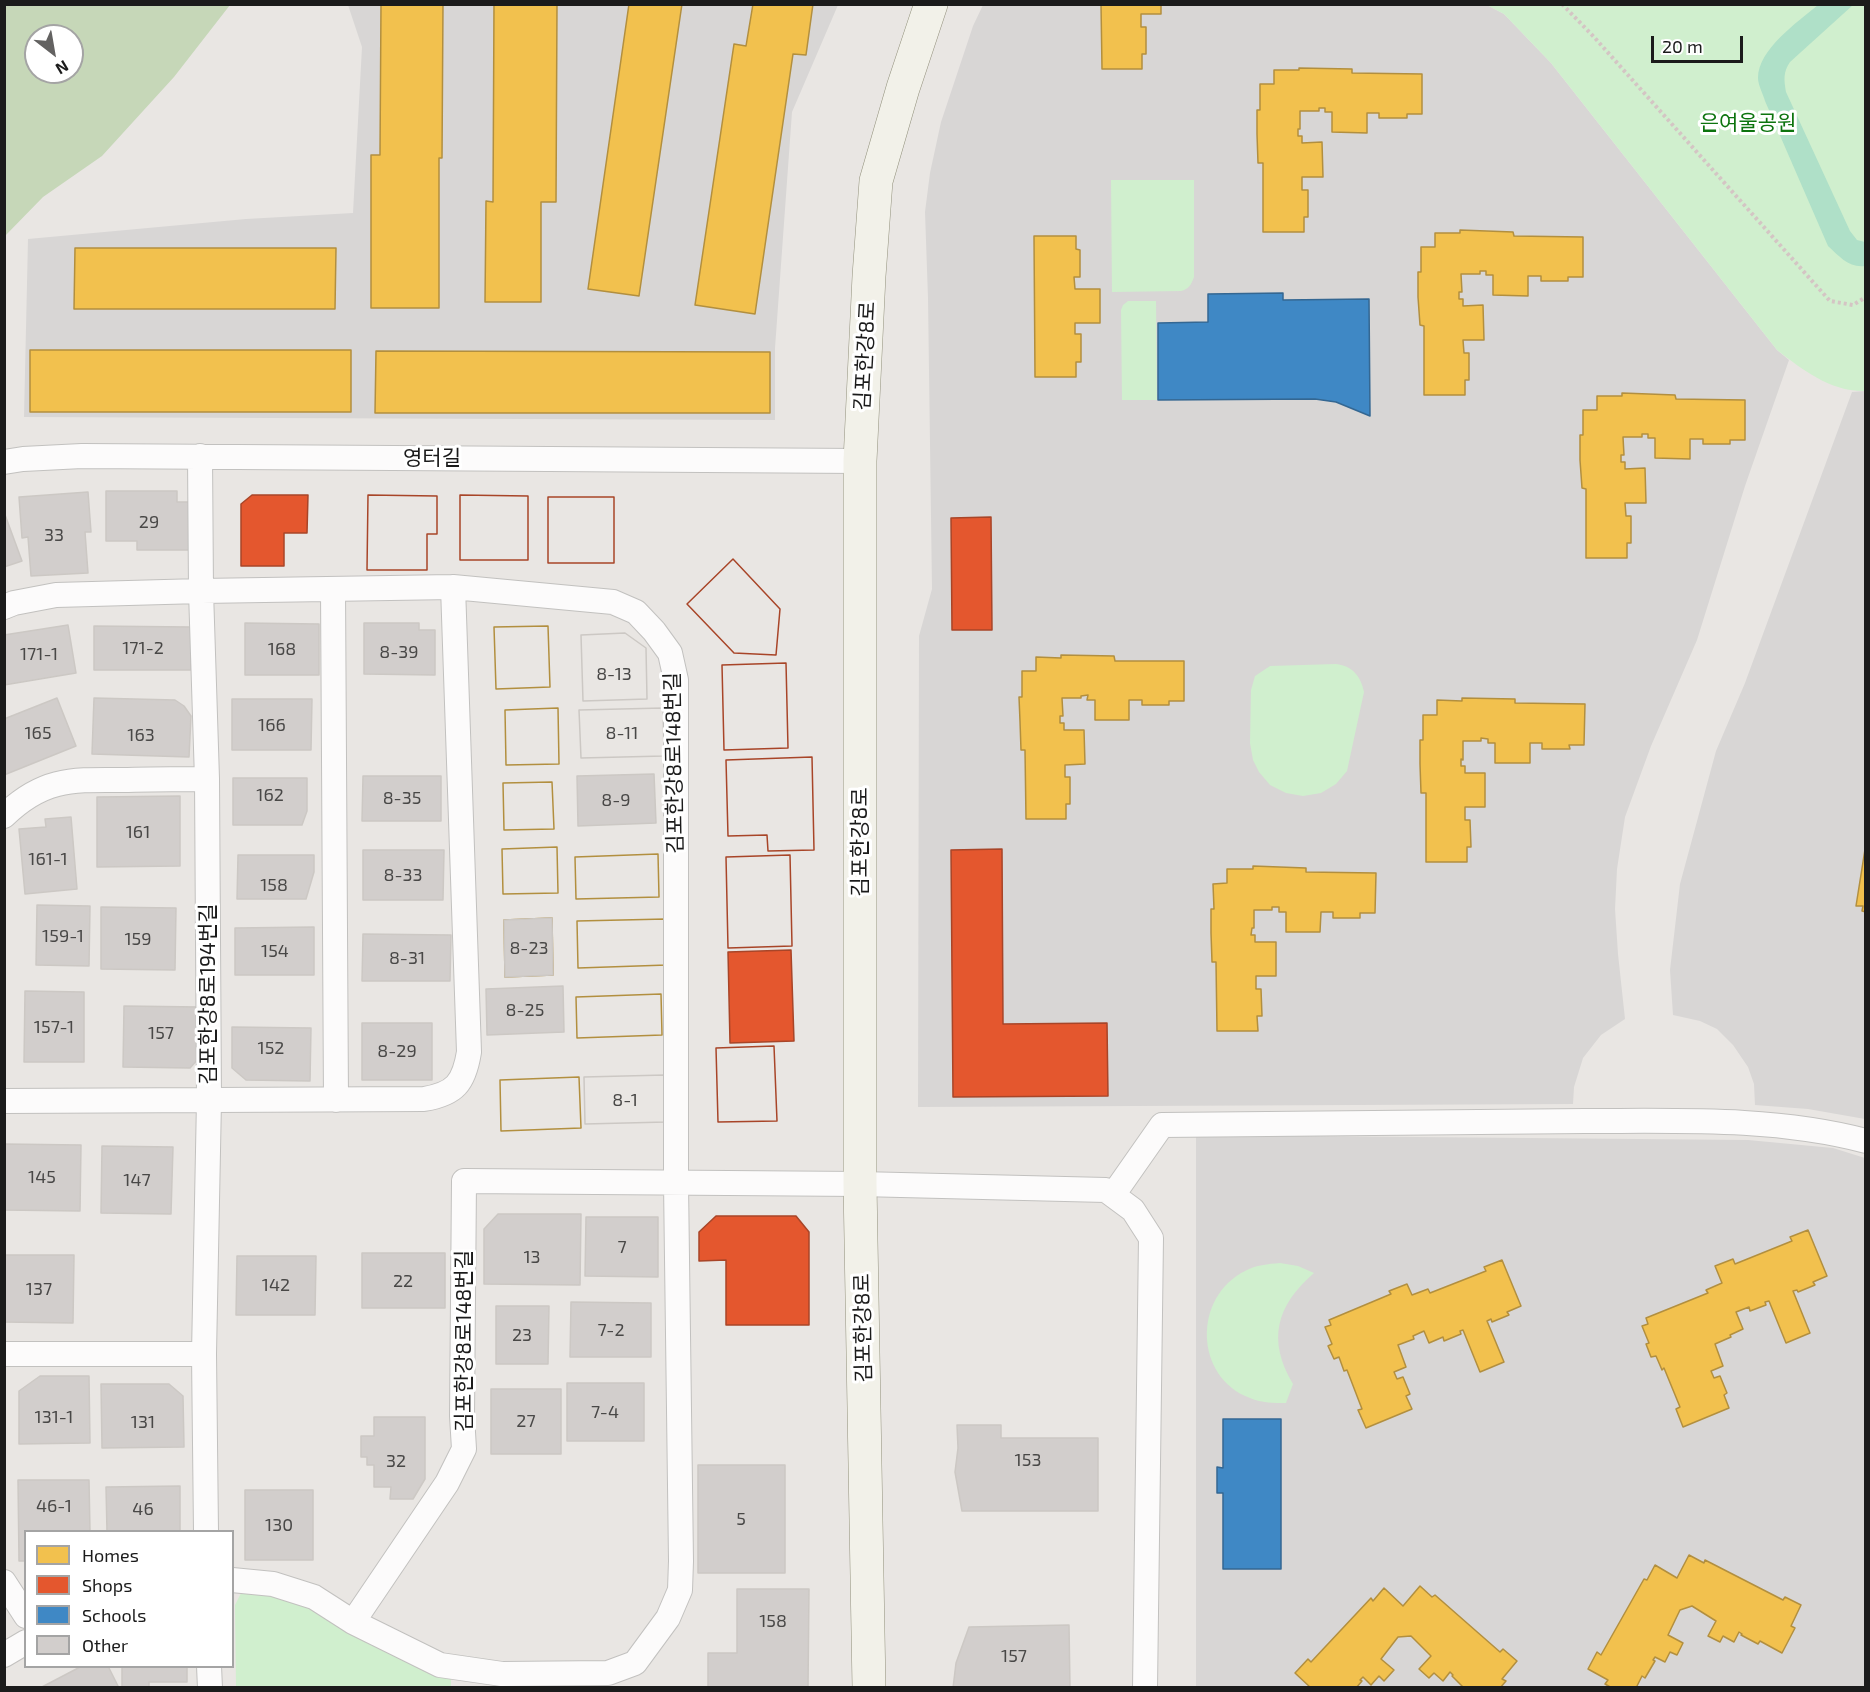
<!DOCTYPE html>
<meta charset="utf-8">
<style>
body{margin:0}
#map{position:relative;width:1870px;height:1692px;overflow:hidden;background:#e9e6e3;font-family:"Exo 2",sans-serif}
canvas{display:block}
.frame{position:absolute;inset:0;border:6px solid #1b1b1b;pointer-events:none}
.legend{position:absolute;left:24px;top:1530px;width:210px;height:138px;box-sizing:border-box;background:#fff;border:2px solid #a4a4a4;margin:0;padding:8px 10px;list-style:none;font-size:18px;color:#1b1b1b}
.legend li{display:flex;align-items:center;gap:12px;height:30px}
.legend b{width:30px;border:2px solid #a4a4a4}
.north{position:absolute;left:24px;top:24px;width:60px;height:60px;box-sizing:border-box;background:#fff;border:2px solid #a4a4a4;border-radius:50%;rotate:149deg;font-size:16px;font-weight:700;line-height:24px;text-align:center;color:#1b1b1b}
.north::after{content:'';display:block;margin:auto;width:21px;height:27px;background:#636261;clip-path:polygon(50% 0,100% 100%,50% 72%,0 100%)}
.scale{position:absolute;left:1651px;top:36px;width:92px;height:27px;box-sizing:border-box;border:3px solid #1b1b1b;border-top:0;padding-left:8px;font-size:18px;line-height:21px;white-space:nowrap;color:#1b1b1b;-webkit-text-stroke:4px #fff;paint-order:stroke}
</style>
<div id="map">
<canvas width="1870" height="1692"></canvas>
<div class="frame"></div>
<ul class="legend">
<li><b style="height:16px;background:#f2c14e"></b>Homes</li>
<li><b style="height:16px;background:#e4572e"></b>Shops</li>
<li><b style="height:16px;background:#3f88c5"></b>Schools</li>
<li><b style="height:16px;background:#d2cecc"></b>Other</li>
</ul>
<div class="north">N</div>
<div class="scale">20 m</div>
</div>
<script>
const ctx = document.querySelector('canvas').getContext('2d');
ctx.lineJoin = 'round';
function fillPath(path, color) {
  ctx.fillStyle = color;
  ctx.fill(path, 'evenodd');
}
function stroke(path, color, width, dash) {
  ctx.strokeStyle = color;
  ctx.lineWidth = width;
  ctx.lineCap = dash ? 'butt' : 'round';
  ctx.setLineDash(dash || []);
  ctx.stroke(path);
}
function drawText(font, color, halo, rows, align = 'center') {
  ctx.font = font + ' "Exo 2","Noto Sans KR",sans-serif';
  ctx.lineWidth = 6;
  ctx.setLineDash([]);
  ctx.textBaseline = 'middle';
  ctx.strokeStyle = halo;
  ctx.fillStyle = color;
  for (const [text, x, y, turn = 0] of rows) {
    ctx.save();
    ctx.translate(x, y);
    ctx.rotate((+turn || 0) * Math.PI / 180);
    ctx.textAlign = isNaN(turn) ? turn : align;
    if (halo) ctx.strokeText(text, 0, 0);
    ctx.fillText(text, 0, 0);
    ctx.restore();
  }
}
fillPath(new Path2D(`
 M348,5h490l-46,107 -17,236v72l-751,-3 4,-178 218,-20 107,-6 9,-166z
 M983,5h504l17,9 47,49 226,287 12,10 -44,126 -48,154 -46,106 -26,71 -8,52 -2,40 3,45 7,65 -24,16 -18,23 -9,29 -1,17 -655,3 1,-471 13,-47 -4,-291 -3,-86 5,-39 11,-51 32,-96z
 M1865,391v728l-57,-10 -53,-4 -1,-21 -6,-17 -15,-22 -16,-16 -17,-8 -27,-6 -3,-45 10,-86 36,-133 29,-68 107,-291z
 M1196,1135l552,5 85,8 32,10v529h-669z`), '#d8d6d5');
fillPath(new Path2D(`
 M5,4l225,1 -56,72 -72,79 -59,41 -38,39zM36,36h36v36h-36z`), '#c6d7b8');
fillPath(new Path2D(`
 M1487,5h378v386c-34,1 -62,-21 -88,-41l-226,-287 -47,-49z
 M1111,180h83v97c-3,8 -5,12 -13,14l-69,1z
 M1128,301h28l1,99h-35l-1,-90 2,-5z
 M1336,664c17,2 25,13 28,28l-17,79 -11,13 -15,9 -18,3 -17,-3 -16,-8 -11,-13 -6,-12 -3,-17 1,-53 4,-14 15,-10z
 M1280,1263l18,3 16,7c-38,33 -47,67 -21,111l-7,19c-12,0 -24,0 -36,-5 -56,-21 -57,-101 -5,-127 11,-6 23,-7 35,-8z
 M275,1588l176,90v9h-215l-1,-82 7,-14z`), '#d0efce');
fillPath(new Path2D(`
 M1818,5h35l-63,57c-7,10 -6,18 -4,30l64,139 7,9 8,2v24c-16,2 -25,-9 -37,-20l-63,-145c-2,-7 -7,-16 -7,-23 0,-29 40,-56 60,-73z`), '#afe0c8');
const homes = new Path2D(`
 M381,4h62l-1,154h-3v150h-68v-153h9z
 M494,4h63l-1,198h-15v100h-56l1,-101 7,1z
 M629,4h53l-43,292 -51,-7z
 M753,4h60l-7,51 -13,-1 -38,260 -60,-9 39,-261 12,2z
 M1101,4h60v10h-20v13h5v27h-4v15h-40z
 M1299,68l53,1v4l70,1v40h-15v4h-28v-5h-12v20l-35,-1v-20h-7v-4h-6v3h-19v18h-2v7h4v7l20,-1 1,35h-21v13h6v27h-4v15h-41v-69h-5l-1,-29v-24h3v-26h14v-14h25z
 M1460,230l53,2 1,4 69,1v40h-15v4h-27v-5h-13v20l-35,-1v-20h-7v-4h-6v3h-19l1,18h-3v7h4v7l20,-1 1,35h-21l1,13h5v27h-4v15h-41v-69l-4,-1 -2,-28v-25h3v-25h14v-14h25z
 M1034,236h42v13l4,1v27h-6l1,12h25v34h-25v11h6v28h-5v15h-41z
 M75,248h261l-1,61h-261z
 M30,350h321v62h-321z
 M376,351l394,1v61h-395z
 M1622,393l53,2 1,4 69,1v40h-15v4h-27v-5h-13v20l-35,-1v-20h-7v-4h-6v3h-19l1,18h-3v7h4v7l20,-1 1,35h-21l1,13h5v27h-4v15h-41v-69l-4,-1 -2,-28v-25h3v-25h14v-14h25z
 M548,626l2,61 -54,2 -2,-62z
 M548,626l2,61 -54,2 -2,-62z
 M1061,655l53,1 1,5h69v40h-15v4h-27v-5h-13v20h-34v-20h-8l1,-5 -7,1v2h-19l1,18h-3v7h4v7h20l1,34 -20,1v12h5v27h-4v15h-40l-1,-69h-4l-1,-29 -1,-24h3v-26h14v-14l25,1z
 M1462,698l53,1v4l70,1 -1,41h-15l1,4h-28v-6h-12v20h-35v-20h-7v-4l-7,-1v3h-18v19l-2,-1v7h4v7h20v34h-20v13h5l1,27h-4v15h-41v-69h-5l-1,-29v-24h3v-25h14v-15l25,1z
 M558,708l1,56 -53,1 -1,-55z
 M558,708l1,56 -53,1 -1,-55z
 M552,782l2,47 -50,1 -1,-47z
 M552,782l2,47 -50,1 -1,-47z
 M1866,843v69l-4,-1 1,-5h-7z
 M557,847l1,46 -55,1 -1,-45z
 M557,847l1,46 -55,1 -1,-45z
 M658,854l1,43 -83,2 -1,-42z
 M658,854l1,43 -83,2 -1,-42z
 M1253,866l53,2v4l70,1 -1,40h-15v5h-27v-6h-12l-1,20h-34v-20h-7v-5h-7v3h-18v18h-2l-1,7h4v7h21v34h-20v13h5l1,27h-5l1,15h-41l-1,-69h-4l-1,-29v-24h3l-1,-25 14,-1v-14h26z
 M552,918l1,57 -48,2 -1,-57z
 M666,919l1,46 -89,3 -1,-47z
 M666,919l1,46 -89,3 -1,-47z
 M661,994l1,41 -85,3 -1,-41z
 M661,994l1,41 -85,3 -1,-41z
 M579,1077l2,51 -80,3 -1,-51z
 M579,1077l2,51 -80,3 -1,-51z
 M1808,1230l19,46 -14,6 2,3 -17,7 -1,-2 -4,1 17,42 -24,10 -17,-42 -4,1 1,3 -16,6 -1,-4 -13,5 7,17 -13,6 1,2 -16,7 8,22 -12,5 3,7 6,-2 7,17 -3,2 5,13 -46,19 -7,-18 4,-2 -16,-39 -2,2 -6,-14 -5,1 -5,-13 3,-1 -7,-17 6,-2 -2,-6 62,-25 -2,-3 16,-7 -7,-17 18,-7 2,5 57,-23 -2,-4z
 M1502,1260l19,46 -14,6 2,3 -17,7 -1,-3 -4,2 17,41 -24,10 -17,-42 -3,1 1,3 -17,7 -1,-4 -14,6 -5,-12 -11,5 1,3 -16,6 8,22 -12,5 3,7 6,-2 7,17 -4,2 6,13 -46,19 -8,-18 4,-1 -15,-39 -3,1 -5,-14 -5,2 -6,-13 4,-2 -7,-17 6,-2 -2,-5 62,-26 -2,-3 18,-7 5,11 16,-6 2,4 56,-22 -2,-4z
 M1689,1555l15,8 1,-3 78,40 2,-3 16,8 -10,21 4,2 -13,25 -22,-12 -2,3 -17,-9 1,-1 -3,-2 -5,10 -11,-6 -3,6 -12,-6 8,-15 -24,-15 -12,4 -12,25 15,8 -6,12 -7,-3 -5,10 -10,-5 -2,3 2,1 -10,17 -3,-2 -6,12h-24l-7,-4 3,-4 -20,-11 9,-17 4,3 43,-76 3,1 8,-15 22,13z
 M1420,1586l12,11 3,-2 65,57 3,-3 14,12 -15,18 4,2 -6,7h-36l-12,-12 1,-1 -3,-3 -7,9 -9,-8 -5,5 -10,-9 12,-13 -20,-20 -13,1 -17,22 13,11 -10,11 -5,-5 -8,9 -8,-8 -3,3 2,1 -6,7h-45l-16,-15 13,-14 3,3 60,-64 2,3 11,-13 19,18z`);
fillPath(homes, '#f2c14e');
stroke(homes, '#b28f3f', 1.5);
const shops = new Path2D(`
 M252,495h56l-1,38h-23v33h-43v-62z
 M368,495l69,1v38h-10v36h-60z
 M368,495l69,1v38h-10v36h-60z
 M460,495l68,1v64h-68z
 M460,495l68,1v64h-68z
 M548,497h66v66h-66z
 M548,497h66v66h-66z
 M991,517l1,113h-40l-1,-112z
 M733,559l47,50 -4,46 -42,-2 -47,-49z
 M733,559l47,50 -4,46 -42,-2 -47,-49z
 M786,663l2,85 -64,2 -2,-85z
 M786,663l2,85 -64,2 -2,-85z
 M812,757l2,93 -46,1 -1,-16 -39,1 -2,-76z
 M812,757l2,93 -46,1 -1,-16 -39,1 -2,-76z
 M1002,849l1,175 104,-1 1,73 -155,1 -2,-247z
 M790,855l2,91 -64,2 -2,-91z
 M790,855l2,91 -64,2 -2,-91z
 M791,950l3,91 -64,2 -2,-91z
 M774,1046l3,75 -59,1 -2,-74z
 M774,1046l3,75 -59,1 -2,-74z
 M716,1216h80l13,16v93h-83v-65l-27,1v-29z`);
fillPath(shops, '#e4572e');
stroke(shops, '#a84528', 1.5);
const schools = new Path2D(`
 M1283,293v7l86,-1 1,117 -34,-14 -21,-3 -157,1v-77l50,-1v-28z
 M1223,1419h58v150h-58v-76h-6v-26l6,1z`);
fillPath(schools, '#3f88c5');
stroke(schools, '#346792', 1.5);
const building = new Path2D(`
 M106,491h71v11h14v48h-54v-9h-31z
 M88,492l3,40h-6l3,41 -57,3 -3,-39 -6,1 -3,-41z
 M4,512l18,49 -18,6z
 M245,623l74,1v51h-74z
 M364,623h55v7h16v45l-71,-1z
 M68,625l8,48 -72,12v-50z
 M94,626l97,1v43h-97z
 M625,633l21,15 1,51 -64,2 -2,-66z
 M625,633l21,15 1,51 -64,2 -2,-66z
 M57,698l19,48 -72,29v-56z
 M94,698l81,2 9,6 7,10 -2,41 -97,-3z
 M232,699h80l-1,51h-79z
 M663,708l1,48 -83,2 -2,-48z
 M663,708l1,48 -83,2 -2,-48z
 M654,774l2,49 -78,3 -1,-50z
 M363,776h78v45h-79z
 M233,778h74v33l-5,14h-69z
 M180,796v70l-83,1v-70z
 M71,817l6,72 -52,5 -6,-65 27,-2 -1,-8z
 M363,850h81l-1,50h-80z
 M238,855h76v17l-8,27h-69z
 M37,905l53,1 -1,60 -53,-1z
 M101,907l75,1 -1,62 -74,-1z
 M552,918l1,57 -48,2 -1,-57z
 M314,927v48h-79v-47z
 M363,934l88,1 -1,46h-88z
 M563,986l1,46 -77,3 -1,-46z
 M25,991l59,1v70h-60z
 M124,1006l76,1 -1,51 -9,10 -67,-1z
 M362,1023h70v57h-70z
 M232,1027l79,1 -1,53 -64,-1 -14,-12z
 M665,1075l1,47 -81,2 -1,-47z
 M665,1075l1,47 -81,2 -1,-47z
 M4,1144l77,1 -1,66 -76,-1z
 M102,1146l71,1 -2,67 -70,-1z
 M498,1214h83l-1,71 -96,-1v-55z
 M586,1217h72v60l-73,-1z
 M362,1253h83v55h-83z
 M4,1255h70l-1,68 -69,-1z
 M237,1256h79l-1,59h-79z
 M571,1302l80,1v54h-81z
 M496,1306h53l-1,58h-52z
 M40,1376h49l1,67 -71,1v-53z
 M567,1383h77v58h-77z
 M101,1384h68l14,12 1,51 -82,1z
 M491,1389h70v65h-70z
 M374,1417h51v62l-12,20h-23l1,-12h-17v-22h-7v-8h-6v-21h13z
 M957,1425h44v13h97v73h-136l-7,-39 3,-24z
 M698,1465h87v108h-87z
 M18,1480h71l1,52h-64v29h-7z
 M180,1486v46h-73l-1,-45z
 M245,1490h68v70h-68z
 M737,1589h72l-1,99h-100v-35h29z
 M1069,1625l1,63h-117l3,-25 13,-36z
 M82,1666h26l11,22h-79z
 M122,1666h65v16h-38v6h-27z`);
fillPath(building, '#d2cecc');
stroke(building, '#ccc8c4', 1.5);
const street = new Path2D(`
 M200,456l1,135 6,188 2,321 -5,254 2,178
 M4,462l19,-3 59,-3 778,5
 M333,589l3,511
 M4,607l10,-4 42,-8 145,-4 252,-4 160,15 23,10 18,19 16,22 6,27v503l5,378 -1,29 -12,28 -33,45 -27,10 -106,1 -62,-9 -87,-43
 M4,816c41,-40 72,-36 124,-36 26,-1 53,-1 79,-1
 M4,1101l420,-2c31,-5 40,-16 45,-47l-16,-465
 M1113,1195l49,-70c141,-2 282,-4 423,-4 93,0 190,-4 281,20
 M4,1354h200
 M232,1580l41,4 41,13 39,25 94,-139 17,-34 -2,-33 2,-235 396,3 246,6 27,20 18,28 -6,450
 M4,1582l22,34
 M4,1655l22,-13
 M209,1666l1,22`);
const secondary = new Path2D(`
 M869,1688l-9,-504v-723l9,-185 7,-95 27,-93 28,-84`);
stroke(street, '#c2c1bf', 26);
stroke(secondary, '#92917c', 34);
stroke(new Path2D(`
 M1562,4l32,33 236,264 23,4 13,-8`), '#d4c5c4', 4, [3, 3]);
stroke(street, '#fcfbfb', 24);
stroke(secondary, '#f2f1e9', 33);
drawText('18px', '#494847', null, [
 ["29",149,522],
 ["33",54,535],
 ["171-2",143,648],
 ["168",282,649],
 ["8-39",399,652],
 ["171-1",39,654],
 ["8-13",614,674],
 ["166",272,725],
 ["165",38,733],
 ["8-11",622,733],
 ["163",141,735],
 ["162",270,795],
 ["8-35",402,798],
 ["8-9",616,800],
 ["161",138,832],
 ["161-1",48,859],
 ["8-33",403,875],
 ["158",274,885],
 ["159-1",63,936],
 ["159",138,939],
 ["8-23",529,948],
 ["154",275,951],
 ["8-31",407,958],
 ["8-25",525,1010],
 ["157-1",54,1027],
 ["157",161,1033],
 ["152",271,1048],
 ["8-29",397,1051],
 ["8-1",625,1100],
 ["145",42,1177],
 ["147",137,1180],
 ["7",622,1247],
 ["13",532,1257],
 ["22",403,1281],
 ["142",276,1285],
 ["137",39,1289],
 ["7-2",611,1330],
 ["23",522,1335],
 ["7-4",605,1412],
 ["131-1",54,1417],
 ["27",526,1421],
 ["131",143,1422],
 ["153",1028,1460],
 ["32",396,1461],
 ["46-1",54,1506],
 ["46",143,1509],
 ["5",741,1519],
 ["130",279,1525],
 ["158",773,1621],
 ["157",1014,1656]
]);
drawText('21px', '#0d740f', '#fff', [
 ["은여울공원",1748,123]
]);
drawText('21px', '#1b1b1b', '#fff', [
 ["김포한강8로",865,356,-87],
 ["영터길",432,458],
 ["김포한강8로148번길",674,763,-91],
 ["김포한강8로",860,842,-90],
 ["김포한강8로194번길",208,994,-90],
 ["김포한강8로",863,1328,-91],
 ["김포한강8로148번길",464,1341,-90]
]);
</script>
